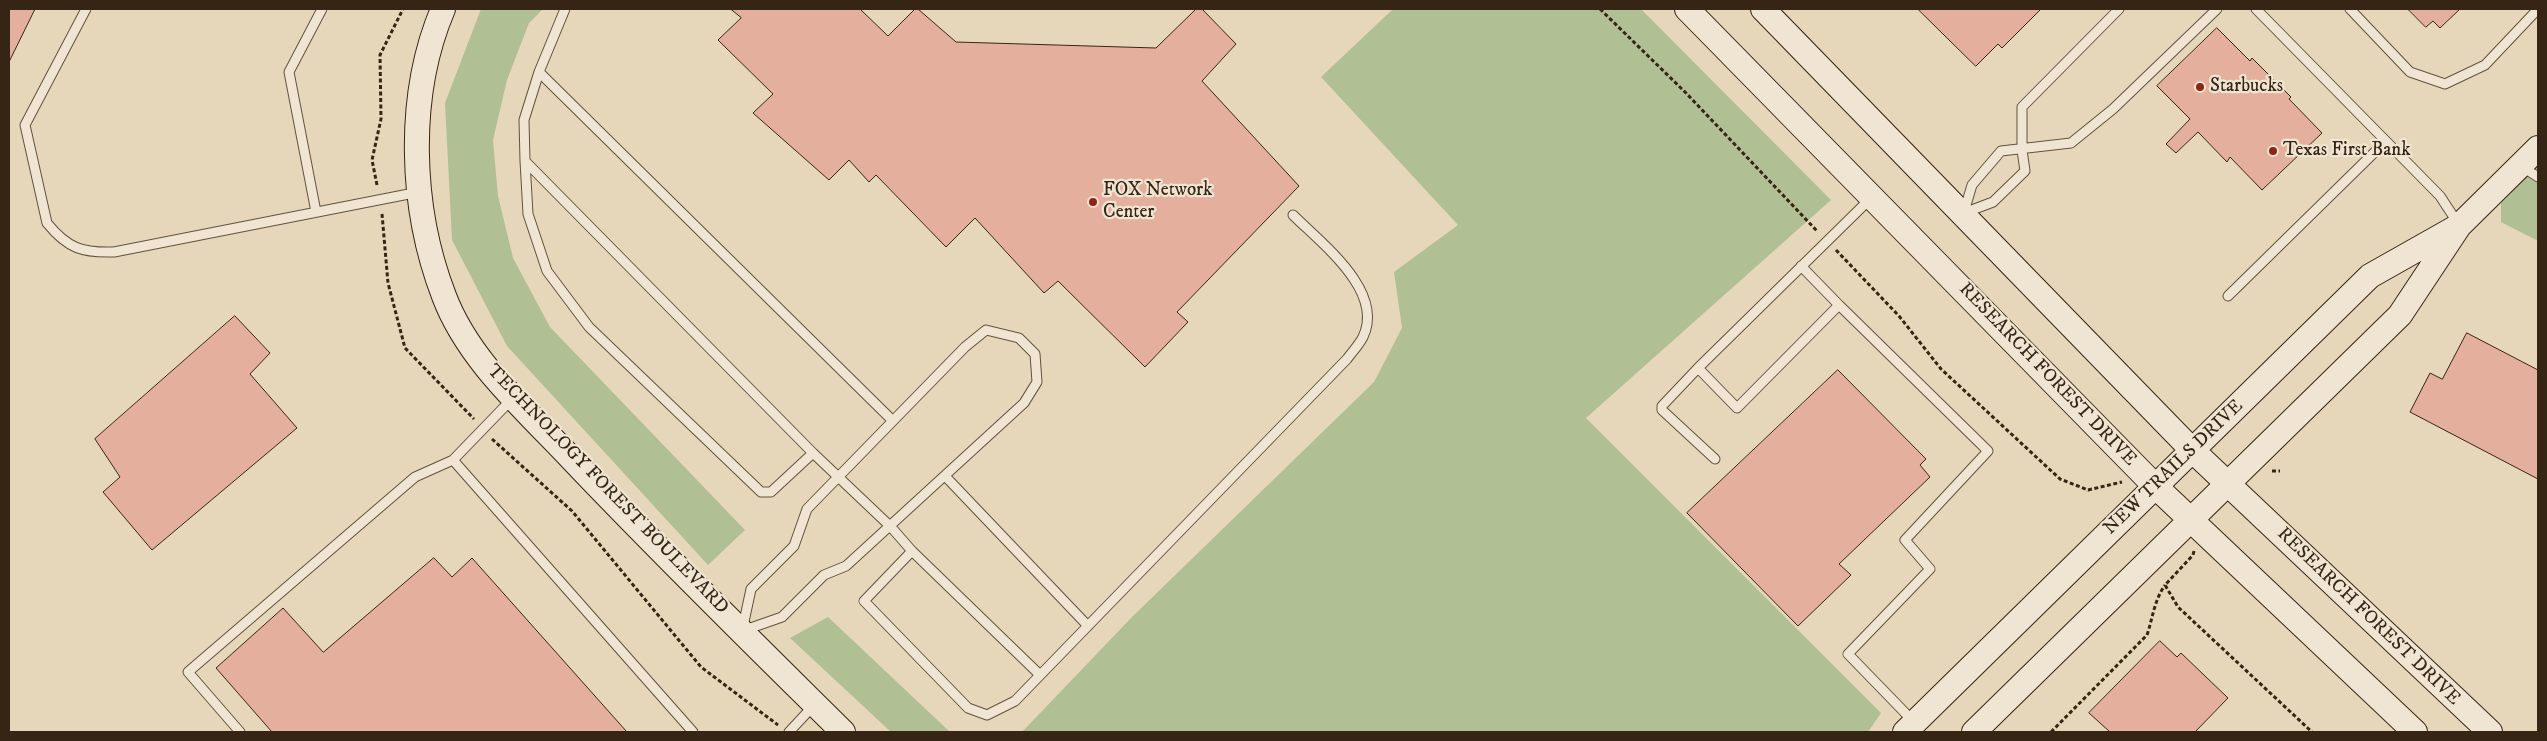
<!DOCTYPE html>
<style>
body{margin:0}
#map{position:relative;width:2547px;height:741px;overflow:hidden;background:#e7d7ba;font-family:"IM FELL DW Pica",serif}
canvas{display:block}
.frame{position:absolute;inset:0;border:10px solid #362515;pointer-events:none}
</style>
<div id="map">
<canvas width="2547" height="741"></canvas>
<div class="frame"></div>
</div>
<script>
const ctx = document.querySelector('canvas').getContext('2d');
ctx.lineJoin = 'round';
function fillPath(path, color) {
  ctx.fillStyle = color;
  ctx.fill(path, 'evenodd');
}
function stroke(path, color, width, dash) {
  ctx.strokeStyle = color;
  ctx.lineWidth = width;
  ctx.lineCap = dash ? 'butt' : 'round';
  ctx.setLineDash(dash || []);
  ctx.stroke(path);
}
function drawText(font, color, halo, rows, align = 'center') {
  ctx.font = font + ' "IM FELL DW Pica",serif';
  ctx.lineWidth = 4.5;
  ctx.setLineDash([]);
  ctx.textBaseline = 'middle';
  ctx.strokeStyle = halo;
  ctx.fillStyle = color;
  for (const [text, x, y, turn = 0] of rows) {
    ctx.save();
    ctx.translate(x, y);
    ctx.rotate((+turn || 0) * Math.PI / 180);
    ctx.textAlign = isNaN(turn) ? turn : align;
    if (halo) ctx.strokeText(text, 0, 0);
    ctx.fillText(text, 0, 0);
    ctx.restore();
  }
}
fillPath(new Path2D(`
 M481,9h62l-14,14 -22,57 -14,60 5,56 15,62 37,69 195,203 -37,35 -201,-219 -55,-106 -7,-137z
 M1393,9h248l190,191 -245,218 295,295 -13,19h-846l110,-115 242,-235 28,-54 -8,-56 64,-47 -137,-148z
 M2538,165v76l-37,-19v-19z
 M828,617l122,115h-59l-101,-94z`), '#b1bf94');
const building = new Path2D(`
 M9,9h26l-26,53z
 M731,9h129l28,27 27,-27h3l38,33 200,6 40,-39h6l34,35 -34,37 97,105 -122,126 11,10 -43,45 -87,-86 -14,12 -69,-75 -29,29 -70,-72 -7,7 -20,-22 -20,20 -76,-67 20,-19 -55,-54 23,-22z
 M1918,9h123l-39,39 -4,-4 -22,22z
 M2408,9h52l-20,19 -7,-7 -7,6z
 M2217,28l33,33 2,-3 39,39 -2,2 33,34 -60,57 -32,-33 -3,5 -29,-30 -22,21 -10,-9 24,-25 -33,-33z
 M235,316l35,37 -20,21 47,54 -145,122 -49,-58 17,-15 -25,-38z
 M2467,333l71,37v109l-128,-67 20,-39 12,6z
 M1838,370l88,89 -6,6 10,12 -91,87 12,11 -53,51 -111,-113z
 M434,558l18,19 20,-19 155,174h-355l-56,-64 67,-60 40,44z
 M2160,641l17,16 4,-4 47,45 -33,34h-85l-21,-19z`);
fillPath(building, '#e4b09d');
stroke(building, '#362515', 1);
const lane = new Path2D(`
 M86,9l-61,116 22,98c21,26 36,30 67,29l305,-60
 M565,9l-26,63 354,349
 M2256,9l184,187 19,29
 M2350,9l60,63 35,12 40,-19 53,-56
 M539,72l-15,48 1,41 3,53 19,57 42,56 172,165h10l42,-39
 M525,161l288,292 78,74 21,24 -48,50 104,107 19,7 28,-14 332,-342c5,-7 12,-14 16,-22 22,-46 -41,-93 -70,-122
 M2521,166l17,11
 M1870,199l-172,169 39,40 102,-103 149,146 -83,89 25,29 -82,85 65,67
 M316,212l-27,-140 33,-63
 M1964,212l8,-27 29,-34 70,-8 42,-34 104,-100
 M1964,213l29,-11 32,-31 -3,-21v-43l97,-98
 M1801,266l38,39
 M2228,296l158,-155
 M986,330l33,8 16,16 2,28 -13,21 -178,163 -22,9 -42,42 -40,14 9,-42 43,-43 13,-37 158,-162z
 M1698,368l-36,38v4l53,49
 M453,460l240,272
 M945,476l143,150
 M912,551l128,124
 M240,732l-52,-60 227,-195 38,-17 59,-61
 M789,732l26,-28`);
const secondary = new Path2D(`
 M443,9c-37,87 -33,199 1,287 24,64 81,113 126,161 89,94 181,184 273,275
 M1687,9l468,477 260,246
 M1763,9l429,441 298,282
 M1905,732l465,-456 85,-48
 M1974,732l426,-417 59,-89 79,-78`);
stroke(lane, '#62523e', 11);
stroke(secondary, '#362515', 26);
stroke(new Path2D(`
 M1600,9l86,84 131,138
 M377,185l-5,-25 9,-41 -1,-64 23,-46
 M382,214l6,69 17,65 69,71
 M1836,250l63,66 42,53 119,110 28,11 34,-8
 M492,439l80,72 129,156 77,58
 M2272,471h8
 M2194,551l-1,4 -28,30 13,22 134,125
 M2051,732l96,-97c6,-18 7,-34 18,-50`), '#362515', 3, [4, 2.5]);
stroke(lane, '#efe5d2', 9);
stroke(secondary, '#efe5d2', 24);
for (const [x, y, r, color] of [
 [2200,87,5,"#8f2418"],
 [2273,151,5,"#8f2418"],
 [1093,202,5,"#8f2418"]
]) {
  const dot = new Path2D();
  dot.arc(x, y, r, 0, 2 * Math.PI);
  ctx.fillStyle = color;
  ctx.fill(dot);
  stroke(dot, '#efe5d2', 2);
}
drawText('19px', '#362515', '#efe5d2', [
 ["Starbucks",2210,87],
 ["Texas First Bank",2283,151],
 ["FOX Network",1103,191],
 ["Center",1103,213]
], 'left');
drawText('19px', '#362515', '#efe5d2', [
 ["RESEARCH FOREST DRIVE",2047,375,46],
 ["NEW TRAILS DRIVE",2174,468,-44],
 ["TECHNOLOGY FOREST BOULEVARD",607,490,46],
 ["RESEARCH FOREST DRIVE",2368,617,44]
]);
</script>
